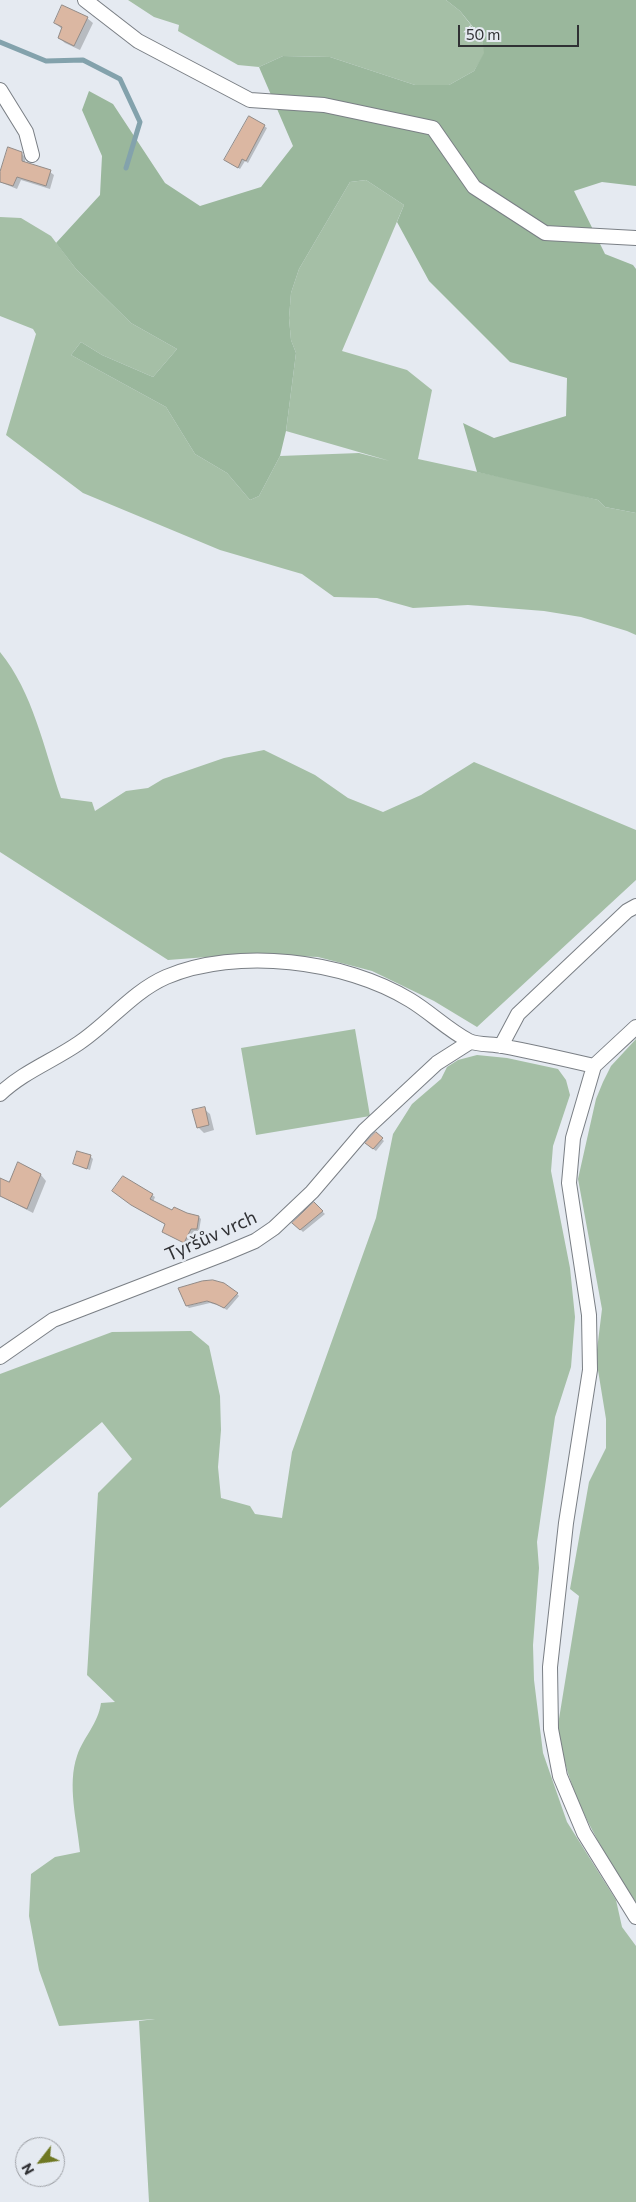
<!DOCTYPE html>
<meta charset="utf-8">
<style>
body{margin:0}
#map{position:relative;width:636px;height:2202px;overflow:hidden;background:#e5eaf1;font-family:Commissioner,sans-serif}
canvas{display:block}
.north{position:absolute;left:15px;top:2137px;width:50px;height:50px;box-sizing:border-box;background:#e5eaf1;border:1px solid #9da0a5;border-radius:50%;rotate:240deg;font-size:14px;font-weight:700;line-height:20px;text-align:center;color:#303134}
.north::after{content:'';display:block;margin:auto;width:18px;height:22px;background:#6f7823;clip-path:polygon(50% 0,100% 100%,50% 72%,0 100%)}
.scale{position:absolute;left:458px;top:25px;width:121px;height:22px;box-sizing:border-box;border:2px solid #303134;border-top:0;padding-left:6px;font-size:15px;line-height:18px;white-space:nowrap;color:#303134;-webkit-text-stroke:4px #e5eaf1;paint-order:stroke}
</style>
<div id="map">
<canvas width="636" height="2202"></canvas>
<div class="north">N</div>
<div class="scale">50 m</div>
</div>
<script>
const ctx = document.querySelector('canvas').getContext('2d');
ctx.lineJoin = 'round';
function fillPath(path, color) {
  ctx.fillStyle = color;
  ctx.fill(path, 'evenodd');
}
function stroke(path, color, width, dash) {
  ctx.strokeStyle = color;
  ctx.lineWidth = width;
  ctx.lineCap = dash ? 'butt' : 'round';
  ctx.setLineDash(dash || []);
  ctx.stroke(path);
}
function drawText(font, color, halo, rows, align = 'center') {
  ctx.font = font + ' Commissioner,sans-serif';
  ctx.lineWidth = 5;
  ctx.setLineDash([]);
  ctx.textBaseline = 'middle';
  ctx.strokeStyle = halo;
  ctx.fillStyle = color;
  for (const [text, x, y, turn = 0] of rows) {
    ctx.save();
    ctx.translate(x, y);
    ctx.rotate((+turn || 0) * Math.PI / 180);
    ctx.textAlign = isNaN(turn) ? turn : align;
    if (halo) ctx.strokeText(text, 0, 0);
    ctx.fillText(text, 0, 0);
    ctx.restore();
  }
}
fillPath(new Path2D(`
 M128,0h318l14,11 22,28 3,14 -11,18 -25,14h-34l-85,-28 -47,-1 -24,11 -21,-2 -60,-34 1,-6 -25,-8z
 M366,180l38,25 -62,146 65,19 25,20 -14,69 134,29 46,12 7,7 31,6v122l-9,-4 -46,-14 -37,-6 -76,-6 -55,3 -36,-10 -43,-1 -32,-23 -82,-24 -137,-57 -77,-58 30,-101 -3,-5 -33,-13v-99l21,1 30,18 25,33 55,54 46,26 -24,28 -51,-22 -21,-13 -10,13 95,52 29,47 32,19 23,27 9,-4 21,-40 79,-3 31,8 -104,-30 10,-78 -5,-13 -2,-22 2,-25 8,-24 51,-87z
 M0,652c33,40 44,97 61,146l31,4 3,9 31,-20 22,-3 15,-9 61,-21 40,-8 51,25 33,23 35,14 38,-17 53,-33 162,68v50l-159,147 -43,-26 -62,-30 -54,-14 -72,-3 -78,6 -168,-108z
 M355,1029l15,87 -114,19 -15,-87z
 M636,1039v863c-36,-55 -71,-110 -78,-177l21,-129 -9,-7 19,-107 17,-34v-29l-10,-61 6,-49 -24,-130 18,-80 7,-17 8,-16z
 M477,1055l30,3 51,11 8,11 4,15 -17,51 -2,25 19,97 5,49 -4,50 -16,50 -18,125 2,26 -6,77 1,35 9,73 24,69 49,78 6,27 14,19v256h-487l-10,-181 16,-2 -96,7 -20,-56 -10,-54 2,-42 24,-17 25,-5c-3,-31 -13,-67 -3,-96 7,-20 21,-32 24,-53l14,-1 -28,-27 11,-182 34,-34 -30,-37 -102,86v-134l112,-42 79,-1 18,15 11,50 1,34 -3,37 3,31 29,8 5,8 27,4 10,-66 84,-234 17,-84 19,-30 29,-25 6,-12 11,-7z`), '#a5bfa6');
fillPath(new Path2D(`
 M446,0h190v186l-34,-4 -28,9 31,63 28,11 3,4v244l-31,-6 -7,-7 -121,-28 -14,-49 31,15 72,-22 1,-38 -57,-16 -81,-81 -32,-59 7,-17 -38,-25 -16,2 -51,87 -8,24 -2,25 2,22 5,13 -10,78 -6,25 -21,40 -9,4 -23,-27 -32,-19 -29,-47 -95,-52 10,-13 21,13 51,22 24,-28 -46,-26 -55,-54 -20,-26 44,-48 2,-39 -20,-46 7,-19 24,13 52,79 35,23 61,-19 32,-41 -34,-79 24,-11 47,1 85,28h34l25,-14 10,-18 -2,-15 -22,-27z`), '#9ab79c');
fillPath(new Path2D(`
 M87,18l6,5 -13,27 -15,-7 -6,-5 4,-8 -8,-7z
 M264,126l3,2 -19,35 -3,-2 -5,8 -14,-9z
 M21,153l4,4v7l25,8 4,3 -4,14 -29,-9 -4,9 -17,-7v-6z
 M204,1109l6,5 4,16 -10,3 -6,-6z
 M376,1134l8,7 -8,10 -7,-5z
 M91,1157l2,2 -3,11 -16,-6z
 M19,1164l22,11 5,6 -13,32 -33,-17v-17l10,5z
 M116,1193l36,2 3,2 -2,5 20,9 26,6 2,2 -2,12h-5l-7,13 -21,-10 -3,-2 3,-7 -31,-18z
 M314,1204l11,10 -22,18 -9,-9z
 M237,1294l2,2 -12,14 -7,-4 -10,-3 -21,5 -2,-2z`), '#0003');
stroke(new Path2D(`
 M0,42l46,19 37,-1 37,19 20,43 -14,46`), '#83a2ac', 5);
const building = new Path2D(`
 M62,5l26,12 -14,29 -16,-8 4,-11 -8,-4z
 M249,116l16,9 -19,36 -4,-2 -4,9 -14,-8z
 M8,147l14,5v9l29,9 -5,16 -29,-9 -4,9 -13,-4v-10z
 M205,1107l4,18 -12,3 -5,-18z
 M376,1132l7,6 -10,11 -8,-6z
 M77,1151l14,4 -4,14 -14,-5z
 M18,1162l23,12 -14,35 -27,-13v-18l9,4z
 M123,1176l30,18 -3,5 22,11 2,-3 13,6 12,3 -2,13h-6l-7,14 -22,-11 3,-8 -34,-19 -19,-14z
 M314,1202l9,9 -23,19 -8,-7z
 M213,1280l11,3 14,10 -14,15 -8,-4 -9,-3 -21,5 -8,-18 24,-7z`);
fillPath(building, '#dbb7a2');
stroke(building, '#928b87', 1);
const street = new Path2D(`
 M85,0l53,41 112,59 74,5 109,23 41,59 71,46 91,5
 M0,90l26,42 6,23
 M636,1027l-42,39 -21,72 -4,45 20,132 1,55 -24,153 -16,144 1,62 9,47 24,57 52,84
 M501,1046l17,-32 109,-103 9,-5
 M0,1094c23,-22 53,-33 79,-51 30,-20 53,-51 87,-66 71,-30 179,-17 244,23 20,12 38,30 59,41 9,4 23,3 33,5 31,6 62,13 92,20
 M0,1357l53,-37 171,-66 31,-13 19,-13 38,-36 53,-62 72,-67 33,-21`);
stroke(street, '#7a7f85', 16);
stroke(street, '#fff', 14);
drawText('19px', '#303134', '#e5eaf1', [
 ["Tyršův vrch",211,1236,-24]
]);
</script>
